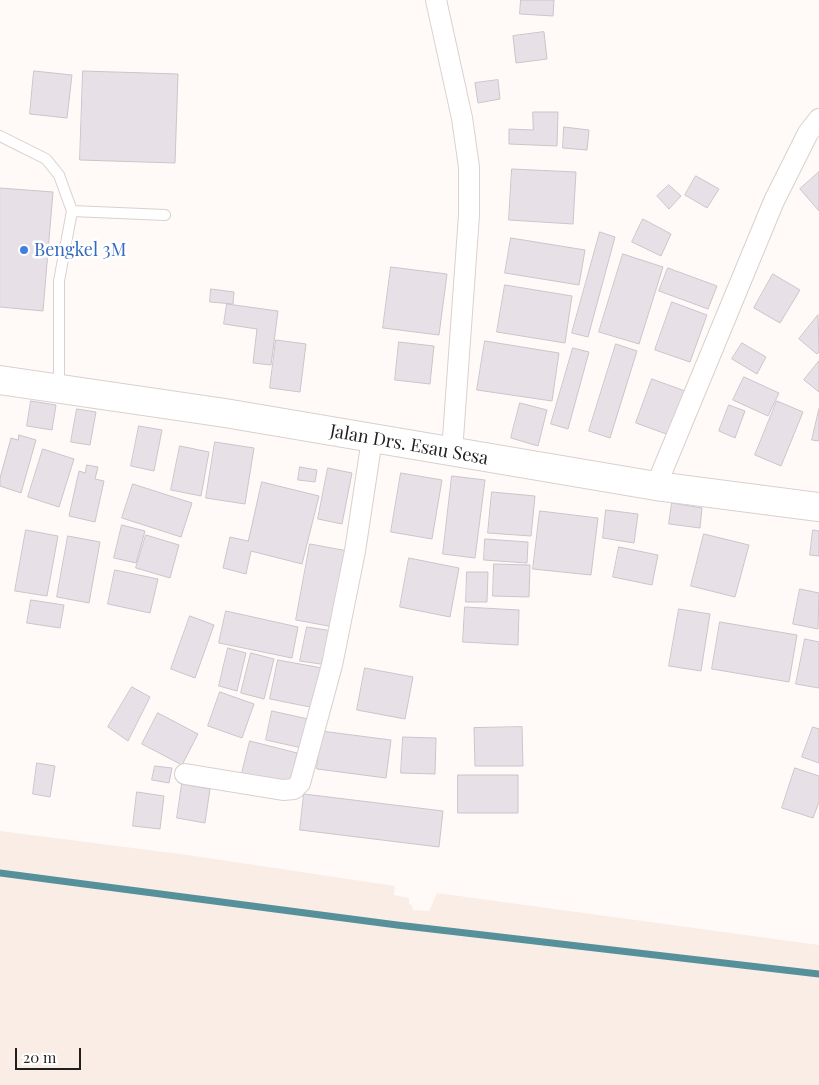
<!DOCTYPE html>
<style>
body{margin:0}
#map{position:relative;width:819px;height:1085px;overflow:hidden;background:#fffaf8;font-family:"Playfair Display",serif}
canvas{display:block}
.scale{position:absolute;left:15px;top:1048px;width:66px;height:22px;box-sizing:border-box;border:2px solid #211f1d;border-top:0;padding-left:6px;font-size:15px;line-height:18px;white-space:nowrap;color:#211f1d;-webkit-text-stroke:4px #fff;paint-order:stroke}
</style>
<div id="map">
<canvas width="819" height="1085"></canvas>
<div class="scale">20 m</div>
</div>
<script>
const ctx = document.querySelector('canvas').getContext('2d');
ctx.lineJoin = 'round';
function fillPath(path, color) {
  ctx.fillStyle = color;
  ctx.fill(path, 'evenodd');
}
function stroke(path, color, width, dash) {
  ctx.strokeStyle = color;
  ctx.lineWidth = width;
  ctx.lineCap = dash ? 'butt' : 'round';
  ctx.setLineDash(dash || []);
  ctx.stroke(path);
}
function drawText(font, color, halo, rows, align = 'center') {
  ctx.font = font + ' "Playfair Display",serif';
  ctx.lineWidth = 5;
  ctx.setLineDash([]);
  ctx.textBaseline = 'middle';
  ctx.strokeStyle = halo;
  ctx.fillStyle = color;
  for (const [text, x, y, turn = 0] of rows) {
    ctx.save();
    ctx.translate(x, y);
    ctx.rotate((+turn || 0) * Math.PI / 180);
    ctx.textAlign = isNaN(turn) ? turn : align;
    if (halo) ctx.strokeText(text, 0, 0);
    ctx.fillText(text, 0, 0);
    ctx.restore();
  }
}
fillPath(new Path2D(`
 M0,831l188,24 207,31 -1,9 15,3v6l3,1 1,5 16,1 8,-18 382,52v140h-819z`), '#f9ede6');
stroke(new Path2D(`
 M0,873l397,52 422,49`), '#56909b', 7);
const building = new Path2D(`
 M521,0h33l-1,16 -33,-2z
 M544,32l3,27 -31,4 -3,-27z
 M34,71l38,4 -5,43 -37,-4z
 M83,71l95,3 -3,89 -95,-3z
 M498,80l2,19 -22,4 -3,-20z
 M533,112h25l-1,34 -48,-2v-15l24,1z
 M564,127l25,3 -2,20 -24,-2z
 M512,169l64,3 -3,52 -64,-4z
 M819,172v39l-19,-22z
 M696,176l23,13 -12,19 -22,-13z
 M669,185l12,11 -12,13 -12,-13z
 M0,188l53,4 -10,119 -43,-4z
 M643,219l28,15 -10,22 -29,-14z
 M600,232l15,5 -27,100 -16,-4z
 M511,238l74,12 -6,35 -74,-12z
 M623,254l40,13 -24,77 -40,-12z
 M391,267l56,7 -8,61 -56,-7z
 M668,268l49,18 -9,23 -49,-18z
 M773,274l27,16 -20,33 -26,-15z
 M505,285l67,11 -7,47 -68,-11z
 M211,289l23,3 -1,12 -23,-2z
 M672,302l35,13 -17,47 -35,-12z
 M227,304l51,7 -7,54 -18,-2 4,-34 -33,-5z
 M818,315l1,37 -2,2 -18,-15z
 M276,340l30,4 -6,48 -30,-4z
 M485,341l74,12 -7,48 -75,-11z
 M399,342l35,4 -4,38 -35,-4z
 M742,343l24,14 -9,17 -25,-15z
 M616,344l21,7 -27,87 -21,-7z
 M573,348l16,4 -21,77 -17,-5z
 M819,361v31l-15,-12z
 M744,377l35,16 -11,23 -35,-16z
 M652,379l33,12 -16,44 -33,-12z
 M31,401l25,4 -4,25 -25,-4z
 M777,401l26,11 -22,54 -26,-11z
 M520,403l27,7 -9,36 -27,-8z
 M729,405l16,6 -10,27 -16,-7z
 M77,409l19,3 -6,33 -19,-3z
 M819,409v32l-7,-1z
 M139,426l23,4 -8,41 -23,-5z
 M19,435l17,5 -15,53 -21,-7v-8l11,-40 7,2z
 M215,442l39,6 -9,56 -39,-6z
 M180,446l29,6 -8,44 -30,-6z
 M43,449l31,10 -15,48 -31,-10z
 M87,465l11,2 -3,12 9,2 -9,41 -26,-6 10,-45 6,2z
 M300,467l17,3 -2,12 -17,-2z
 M328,468l24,5 -10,51 -24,-5z
 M401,473l41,7 -10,59 -41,-7z
 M452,476l33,4 -10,78 -32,-4z
 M262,482l57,14 -17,68 -51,-13 -5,23 -23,-6 7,-31 18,4z
 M133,484l59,19 -11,34 -59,-19z
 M492,492l43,4 -4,40 -43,-3z
 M672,503l30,5 -2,20 -31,-4z
 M606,510l32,4 -4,29 -31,-5z
 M540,511l58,7 -7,57 -58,-6z
 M122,525l23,6 -9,32 -22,-5z
 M26,530l32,6 -11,60 -32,-5z
 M813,530l6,1v25l-9,-1z
 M704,534l45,11 -14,52 -44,-11z
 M146,535l33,10 -9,33 -34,-10z
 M68,536l32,6 -11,61 -32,-6z
 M485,539l43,3 -1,21 -43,-3z
 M310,544l43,8 -14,76 -43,-8z
 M619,547l39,8 -6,30 -39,-8z
 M409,558l50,10 -9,49 -50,-10z
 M494,564l36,1 -1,32 -36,-1z
 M115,570l43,9 -8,34 -42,-9z
 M467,572h21l-1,30h-21z
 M800,589l19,4 -1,36 -25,-5z
 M31,600l33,5 -4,23 -33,-5z
 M465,607l54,3 -1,35 -55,-3z
 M679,609l31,5 -9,57 -32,-5z
 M226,611l72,16 -6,31 -73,-15z
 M190,616l24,9 -19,53 -24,-9z
 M720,622l77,13 -8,47 -77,-13z
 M307,627l26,4 -6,34 -27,-4z
 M805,639l14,3v46l-23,-4z
 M228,648l18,5 -9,38 -18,-5z
 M251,653l23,6 -10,40 -23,-6z
 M278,660l44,8 -7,40 -45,-9z
 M365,668l48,9 -8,42 -48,-9z
 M132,687l18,10 -22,44 -20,-14z
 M220,692l34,12 -12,34 -34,-12z
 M272,711l36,8 -6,29 -36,-8z
 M158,713l40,21 -16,31 -40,-21z
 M522,727l1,39h-48l-1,-38z
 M813,727l6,2v34l-17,-6z
 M321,731l70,9 -5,38 -69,-9z
 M403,737l33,1 -1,36 -34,-1z
 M250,741l47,12 -7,31 -48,-11z
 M37,763l18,3 -5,31 -17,-3z
 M155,766l17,2 -3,15 -17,-3z
 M795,768l24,8v26l-6,16 -31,-10z
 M458,775h60v38h-60z
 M182,784l28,5 -5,34 -28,-5z
 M137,792l27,4 -4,33 -27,-3z
 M304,794l139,17 -4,36 -139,-17z`);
fillPath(building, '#e7e1e7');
stroke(building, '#cac5ca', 1);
const lane = new Path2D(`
 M0,136l46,23 13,16 13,36 -13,70v106
 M72,211l93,4`);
const street = new Path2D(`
 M436,0l26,118 7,49v48l-17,237
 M656,486l118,-285 34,-68 11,-14
 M185,774l98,16 11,-1 6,-6 32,-118 23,-114 17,-112`);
const highway = new Path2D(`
 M0,380l225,33 431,73 163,21`);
stroke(lane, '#d8d1cd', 12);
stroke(street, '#d8d1cd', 22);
stroke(highway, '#d8d1cd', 30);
stroke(lane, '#fff', 10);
stroke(street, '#fff', 20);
stroke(highway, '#fff', 28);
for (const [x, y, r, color] of [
 [24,250,5,"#3f7fe0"]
]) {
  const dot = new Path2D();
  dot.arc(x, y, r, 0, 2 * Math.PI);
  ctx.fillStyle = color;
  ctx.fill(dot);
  stroke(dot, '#fff', 2);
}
drawText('18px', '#366cbe', '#fff', [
 ["Bengkel 3M",34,250]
], 'left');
drawText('18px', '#211f1d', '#fff', [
 ["Jalan Drs. Esau Sesa",409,445,10]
]);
</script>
